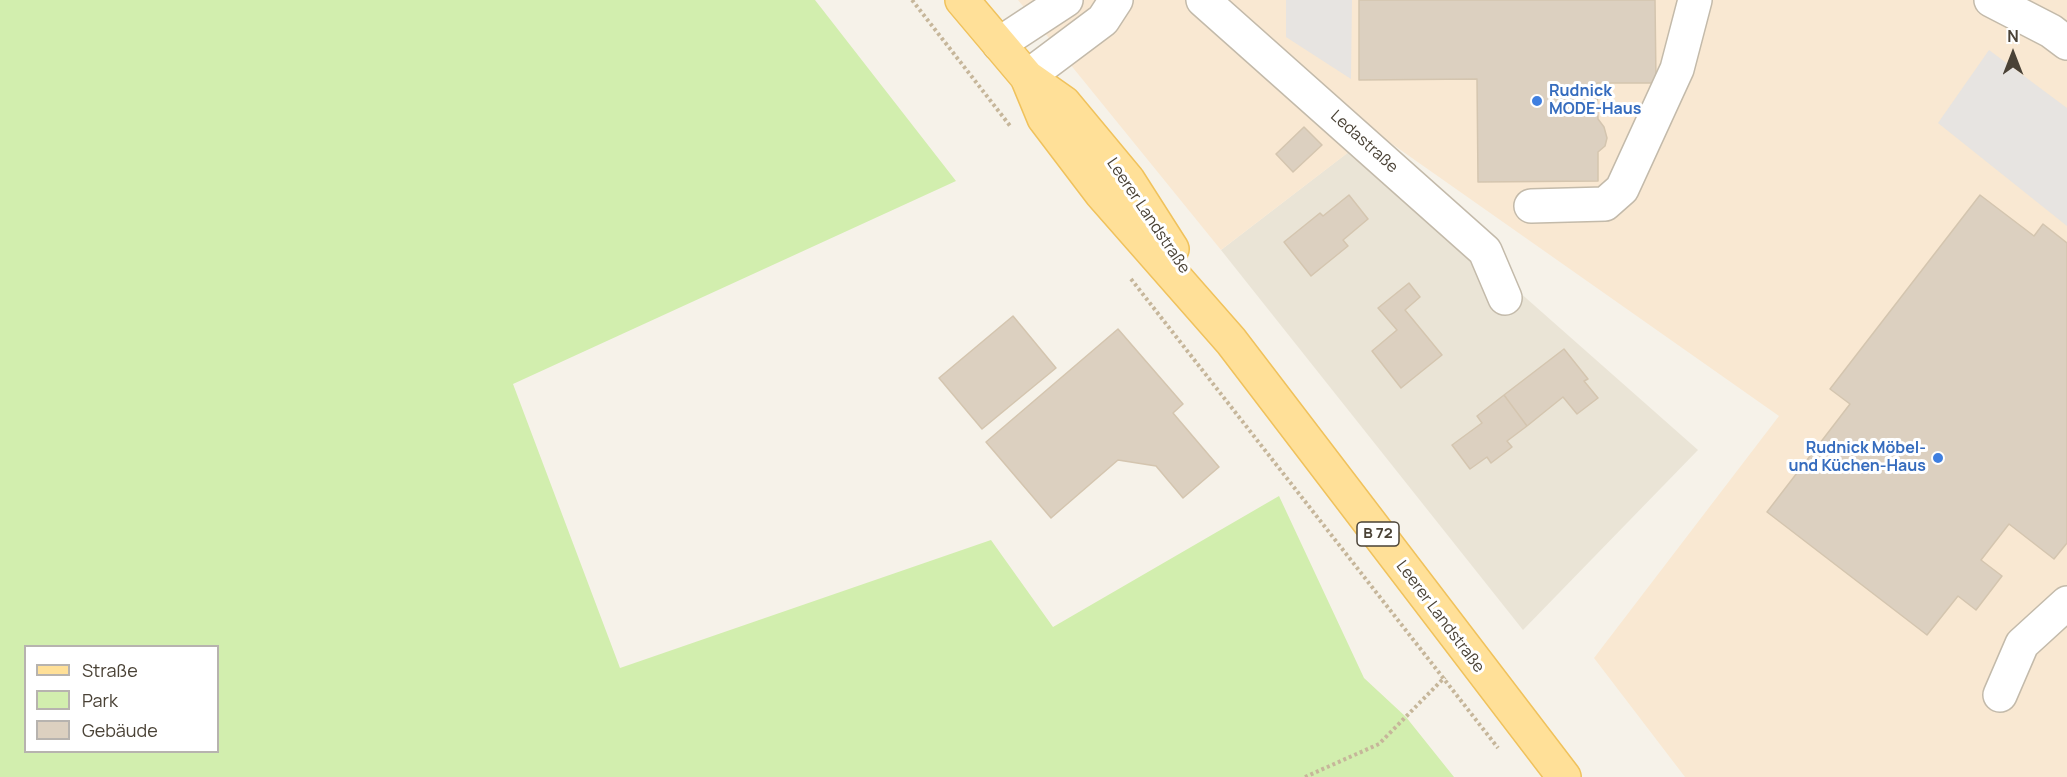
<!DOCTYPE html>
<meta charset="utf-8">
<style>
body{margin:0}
#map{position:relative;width:2067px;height:777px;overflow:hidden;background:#f6f2e9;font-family:Manrope,sans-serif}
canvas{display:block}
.legend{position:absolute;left:24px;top:645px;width:195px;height:108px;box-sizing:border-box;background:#fff;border:2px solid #b7b3af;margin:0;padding:8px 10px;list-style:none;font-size:18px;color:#4a4236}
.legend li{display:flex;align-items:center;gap:12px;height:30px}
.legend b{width:30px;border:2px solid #b7b3af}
.north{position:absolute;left:1983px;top:24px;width:60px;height:60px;-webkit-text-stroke:4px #fff;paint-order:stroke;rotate:0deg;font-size:16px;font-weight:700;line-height:24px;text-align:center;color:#4a4236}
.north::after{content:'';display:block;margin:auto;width:21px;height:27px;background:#4a4236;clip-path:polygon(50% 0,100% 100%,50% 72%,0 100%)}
</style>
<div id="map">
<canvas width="2067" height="777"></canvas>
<ul class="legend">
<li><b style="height:8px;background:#ffe098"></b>Straße</li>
<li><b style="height:16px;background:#d2eeae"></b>Park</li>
<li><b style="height:16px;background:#dcd0c0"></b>Gebäude</li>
</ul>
<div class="north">N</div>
</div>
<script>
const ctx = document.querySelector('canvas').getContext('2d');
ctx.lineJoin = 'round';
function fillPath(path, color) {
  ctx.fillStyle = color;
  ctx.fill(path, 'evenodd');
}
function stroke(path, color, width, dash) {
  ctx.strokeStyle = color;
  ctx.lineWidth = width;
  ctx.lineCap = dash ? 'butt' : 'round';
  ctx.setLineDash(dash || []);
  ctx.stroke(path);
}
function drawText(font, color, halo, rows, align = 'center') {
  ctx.font = font + ' Manrope,sans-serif';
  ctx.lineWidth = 6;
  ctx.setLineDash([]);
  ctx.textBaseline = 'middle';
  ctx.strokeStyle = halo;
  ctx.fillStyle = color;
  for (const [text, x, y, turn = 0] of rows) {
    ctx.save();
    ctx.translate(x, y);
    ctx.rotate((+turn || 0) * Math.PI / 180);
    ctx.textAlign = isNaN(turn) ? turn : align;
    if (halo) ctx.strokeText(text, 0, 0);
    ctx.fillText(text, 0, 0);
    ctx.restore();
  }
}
fillPath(new Path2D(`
 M1355,147l343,303 -175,180 -302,-380z`), '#eae4d6');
fillPath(new Path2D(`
 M1018,0h1049v777h-382l-91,-119 185,-242 -404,-284 -154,118z`), '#f9e8d2');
fillPath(new Path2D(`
 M0,0h815l141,181 -443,203 107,284 371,-128 62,87 226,-131 85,182 42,39 48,60h-1454zM218,646v106h-192v-106z`), '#d2eeae');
fillPath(new Path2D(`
 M1286,0h66l-1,79 -65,-42z
 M1989,50l78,58v118l-129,-103z`), '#e7e4e1');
const building = new Path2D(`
 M1359,0h296l1,83h-59l1,36 6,8 3,11 -2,8 -7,6v29l-120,1 -1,-103 -118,1z
 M1304,127l18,18 -29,27 -17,-18z
 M1349,195l19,24 -25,21 5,6 -37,30 -27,-34 36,-29 3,3z
 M1980,195l54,41 9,-12 24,19v300l-13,16 -45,-35 -28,36 21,16 -26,34 -18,-14 -31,39 -160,-123 83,-108 -20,-15z
 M1409,283l11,14 -15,13 37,45 -41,33 -29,-37 25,-21 -19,-22z
 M1013,316l43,52 -74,61 -43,-51z
 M1118,329l65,75 -10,9 46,54 -36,31 -27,-32 -38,-6 -67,58 -65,-76z
 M1564,349l24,30 -4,2 14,17 -21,16 -14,-17 -36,29 -23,-31z
 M1504,395l23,31 -20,15 5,6 -21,16 -4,-6 -17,12 -18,-24 30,-22 -5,-7z`);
fillPath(building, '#dcd0c0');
stroke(building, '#d4c5af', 1.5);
const minor = new Path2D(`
 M1203,0l282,251 20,47
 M1991,0l60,31 16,12
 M999,44l67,-44
 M1027,77l76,-57 13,-20
 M1531,206l74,-2 17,-15 55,-120 18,-69
 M2000,695l22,-51 45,-41`);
const major = new Path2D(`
 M962,0l65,77 37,26 64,77 44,69
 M1027,77l17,41 57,75 130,148 333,436`);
stroke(minor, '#c3baaa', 36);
stroke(major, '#f0c25c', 36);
stroke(new Path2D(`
 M912,0l99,127
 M1131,279l367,469
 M1305,777l74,-33 66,-67`), '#c6b69a', 4, [3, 3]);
stroke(minor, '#fff', 33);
stroke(major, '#ffe098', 33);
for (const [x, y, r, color] of [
 [1537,101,6,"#3f7fe0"],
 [1938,458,6,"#3f7fe0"]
]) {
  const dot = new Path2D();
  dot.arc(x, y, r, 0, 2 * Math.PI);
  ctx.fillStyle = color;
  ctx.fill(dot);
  stroke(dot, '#fff', 2);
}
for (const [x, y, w] of [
 [1378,534,42]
]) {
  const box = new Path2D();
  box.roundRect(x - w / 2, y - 12, w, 24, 4.5);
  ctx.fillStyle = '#fff';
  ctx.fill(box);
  stroke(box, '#4a4236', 1.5);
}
drawText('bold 15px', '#4a4236', null, [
 ["B 72",1378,534]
]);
drawText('bold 16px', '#366cbe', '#fff', [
 ["Rudnick",1549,92],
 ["MODE-Haus",1549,110],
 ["Rudnick Möbel-",1926,449,"right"],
 ["und Küchen-Haus",1926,467,"right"]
], 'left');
drawText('16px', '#4a4236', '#fff', [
 ["Ledastraße",1364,142,42],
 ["Leerer Landstraße",1148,216,56],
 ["Leerer Landstraße",1440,617,53]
]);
</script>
